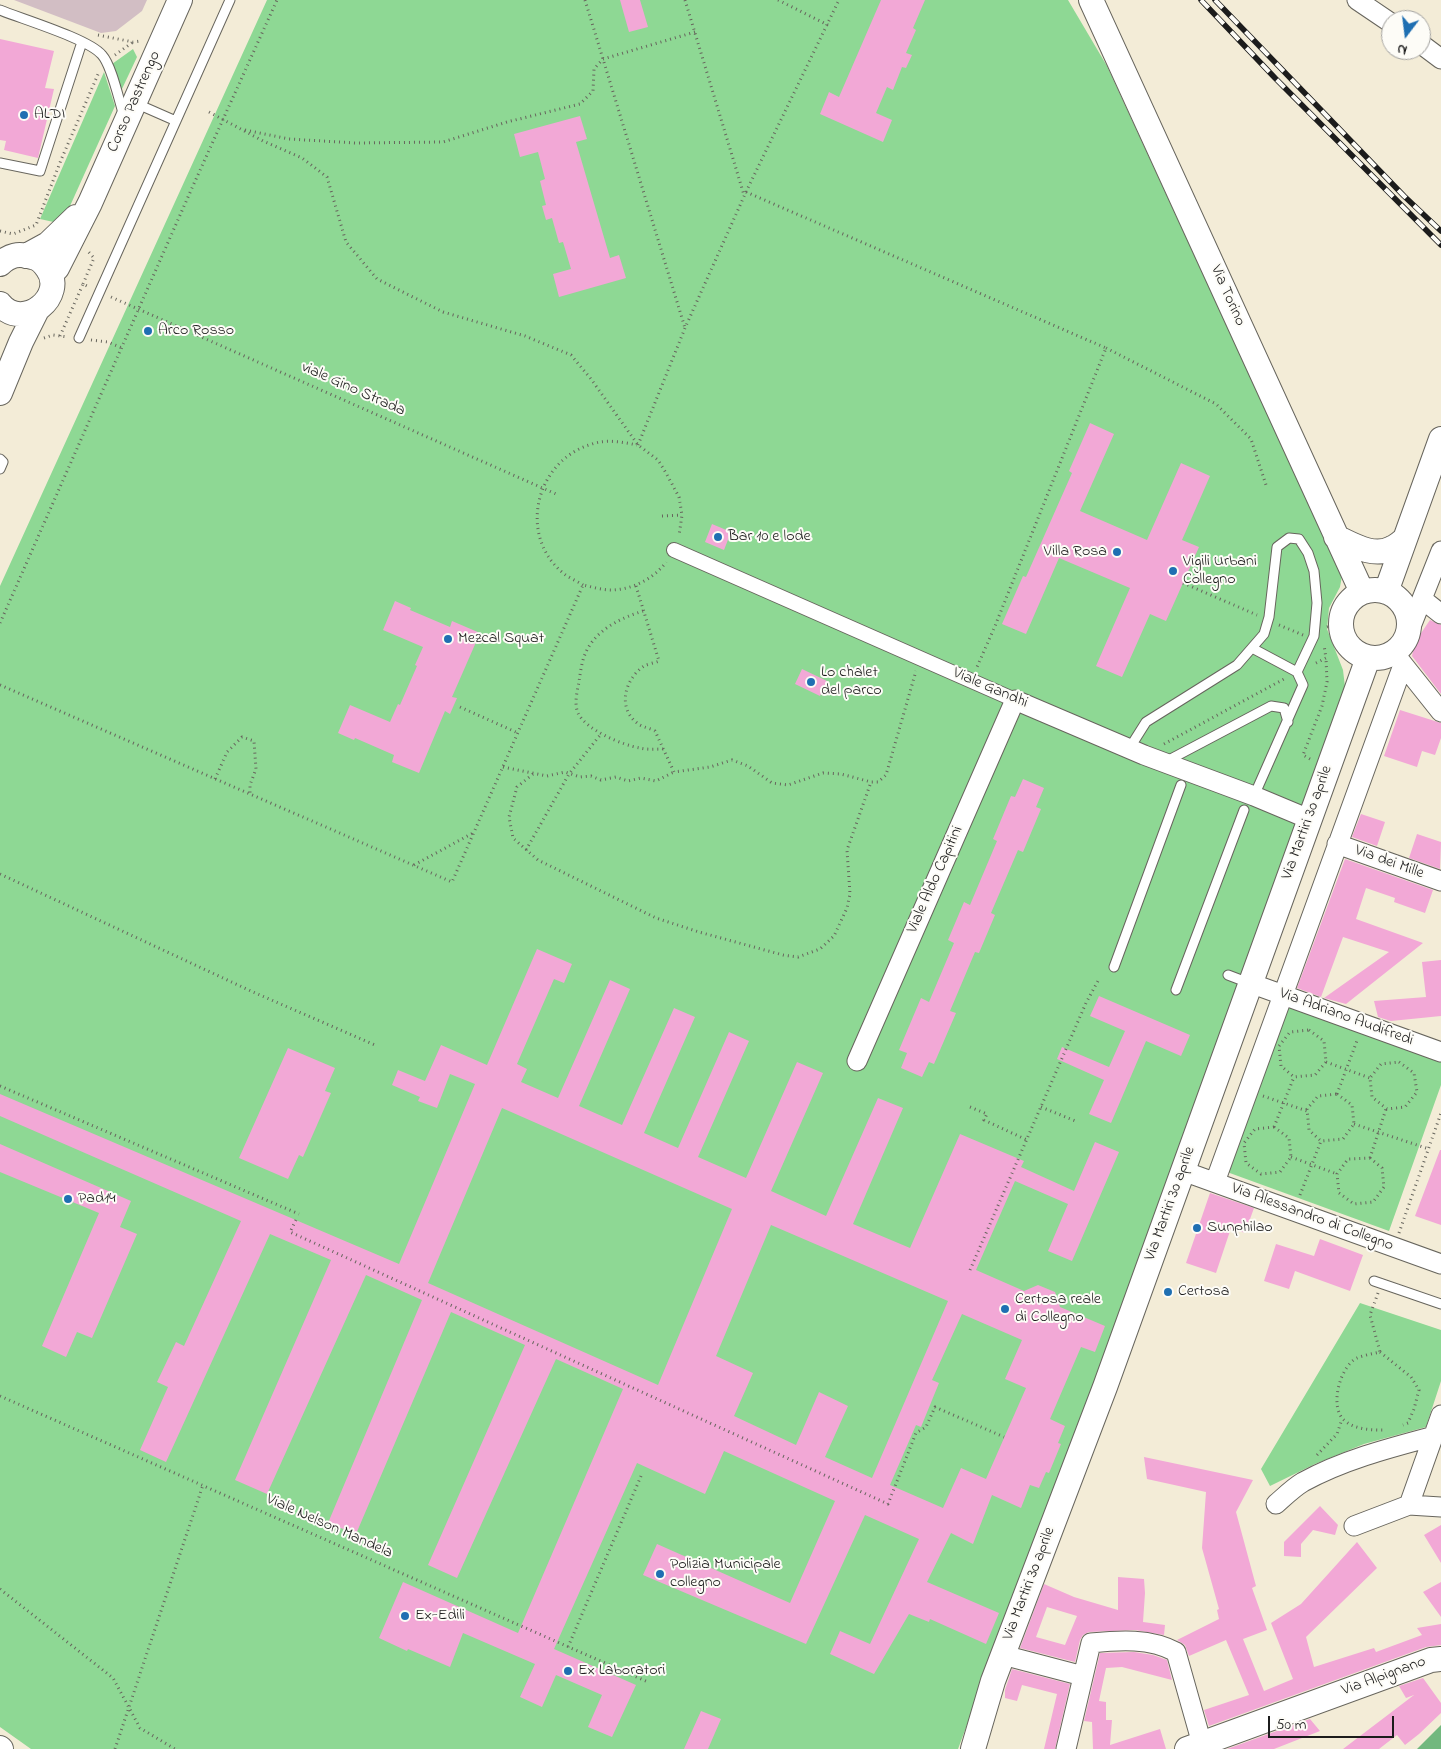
<!DOCTYPE html>
<style>
body{margin:0}
#map{position:relative;width:1441px;height:1749px;overflow:hidden;background:#f3ecd7;font-family:"Indie Flower",sans-serif}
canvas{display:block}
.north{position:absolute;left:1381px;top:10px;width:50px;height:50px;box-sizing:border-box;background:#fdfcf7;border:1px solid #a3a29f;border-radius:50%;rotate:195deg;font-size:14px;font-weight:700;line-height:20px;text-align:center;color:#1c1c1c}
.north::after{content:'';display:block;margin:auto;width:18px;height:22px;background:#1f6fb2;clip-path:polygon(50% 0,100% 100%,50% 72%,0 100%)}
.scale{position:absolute;left:1268px;top:1716px;width:126px;height:22px;box-sizing:border-box;border:2px solid #1c1c1c;border-top:0;padding-left:6px;font-size:15px;line-height:18px;white-space:nowrap;color:#1c1c1c;-webkit-text-stroke:4px #fdfcf7;paint-order:stroke}
</style>
<div id="map">
<canvas width="1441" height="1749"></canvas>
<div class="north">N</div>
<div class="scale">50 m</div>
</div>
<script>
const ctx = document.querySelector('canvas').getContext('2d');
ctx.lineJoin = 'round';
function fillPath(path, color) {
  ctx.fillStyle = color;
  ctx.fill(path, 'evenodd');
}
function stroke(path, color, width, dash) {
  ctx.strokeStyle = color;
  ctx.lineWidth = width;
  ctx.lineCap = dash ? 'butt' : 'round';
  ctx.setLineDash(dash || []);
  ctx.stroke(path);
}
function drawText(font, color, halo, rows, align = 'center') {
  ctx.font = font + ' "Indie Flower",sans-serif';
  ctx.lineWidth = 4;
  ctx.setLineDash([]);
  ctx.textBaseline = 'middle';
  ctx.strokeStyle = halo;
  ctx.fillStyle = color;
  for (const [text, x, y, turn = 0] of rows) {
    ctx.save();
    ctx.translate(x, y);
    ctx.rotate((+turn || 0) * Math.PI / 180);
    ctx.textAlign = isNaN(turn) ? turn : align;
    if (halo) ctx.strokeText(text, 0, 0);
    ctx.fillText(text, 0, 0);
    ctx.restore();
  }
}
fillPath(new Path2D(`
 M14,0h133l-5,11 -26,20 -15,2z`), '#d2bec4');
fillPath(new Path2D(`
 M267,0h801l39,66 235,510 -2,11 -11,21 -2,21 16,41 2,17 -193,540 -194,522h-927l-31,-22v-1141z
 M133,49l4,8 -16,34 -9,-27z
 M104,72l11,34 -45,100 -12,17 -18,-4z
 M1287,1006l154,56v23l-52,146 -162,-59z
 M1360,1303l81,27v51l-15,46 -62,17 -49,20 -45,22 -9,-17z`), '#8ed894');
fillPath(new Path2D(`
 M1441,1725v24h-24z`), '#72b87e');
fillPath(new Path2D(`
 M620,0h20l8,27 -19,5z
 M881,0h44l-12,28 3,2 -10,23 6,2 -6,13 -4,-1 -9,23 -6,-3 -11,26 16,7 -9,22 -63,-28 9,-22 10,5z
 M0,39l54,12 -9,37 9,1 -16,69 -34,-8 2,-9 -6,-1z
 M580,116l7,23 -11,3 34,116 9,-3 7,23 -67,19 -6,-23 18,-5 -8,-27 -4,1 -7,-25 -6,2 -4,-14 4,-1 -6,-24 5,-2 -7,-27 -18,5 -6,-23z
 M1090,423l24,11 -34,77 67,29 34,-77 29,13 -28,64 17,7 -16,36 -17,38 -16,-7 -28,63 -26,-11 34,-78 -71,-30 -33,76 -24,-10 21,-48 3,1 46,-104 -3,-2z
 M712,524l19,8 -7,18 -19,-8z
 M395,601l16,7 -1,2 40,17 2,-6 28,12 -28,64 5,1 -7,16 -5,-3 -26,62 -27,-11 2,-7 -39,-17 -1,2 -16,-7 12,-28 40,17 8,-18 2,1 17,-39 -2,-1 8,-18 -40,-17z
 M1430,620l11,5v69l-29,-38 3,-14z
 M802,669l25,12 -7,15 -25,-12z
 M1400,710l41,13v15l-6,17 -13,-4 -5,16 -33,-11z
 M1023,779l21,9 -8,19 5,2 -18,43 -5,-2 -27,63 4,2 -16,38 -4,-1 -25,59 6,2 -22,51 -5,-2 -7,15 -21,-9 6,-15 -8,-3 22,-52 8,4 25,-59 -6,-3 16,-38 6,3 27,-64 -4,-2 18,-43 4,1z
 M1361,814l24,8 -8,24 -25,-9z
 M1417,834l24,8 -1,27 -31,-11z
 M1345,859l88,31 -8,23 -31,-11 1,-4 -29,-10 -10,31 67,24 -77,61 -22,-6 65,-46 -46,-15 -22,60 -24,-9z
 M537,949l35,15 -8,19 -10,-4 -37,85 10,5 -6,13 37,16 52,-118 20,9 -51,117 43,19 52,-117 21,9 -51,116 34,15 51,-116 20,9 -51,116 48,21 51,-116 26,11 -52,118 55,25 52,-118 25,10 -50,116 57,24 50,-114 64,27 -3,6 53,24 21,-49 24,10 -47,109 -24,-10 20,-47 -53,-23 -39,89 48,21 14,-6 17,7 5,15 45,19 -10,26 -14,-5 -31,72 15,7 -7,17 3,1 -12,29 -3,-1 -7,16 -9,-3 -9,23 -29,-13 -19,49 -22,-11 -24,49 72,31 -13,31 -56,-25 -1,3 -20,-8 -35,60 -44,-20 10,-23 30,13 49,-105 -54,-24 -59,129 -163,-69 14,-31 133,59 45,-102 -111,-50 -19,43 -68,-31 -83,186 82,36 -24,52 -24,-10 14,-32 -46,-20 -14,32 -22,-10 15,-33 -72,-31 -13,34 -42,-18 -1,2 -28,-13 24,-56 115,51 105,-244 -67,-30 -99,219 -29,-13 97,-220 -74,-33 -95,222 -28,-11 94,-223 -56,-25 -99,219 -32,-14 96,-220 -61,-26 -104,228 -26,-12 28,-63 -11,-5 19,-40 8,4 57,-125 -241,-105v-22l399,170 76,-180 -25,-10 -13,34 -19,-7 2,-4 -28,-12 6,-15 27,11 16,-36 46,20zM502,1108l230,101 -74,176 -230,-102zM771,1225l177,76 -76,177 -47,-21 23,-51 -29,-14 -23,53 -62,-29 19,-43 -37,-17zM962,1314l60,26 -17,39 21,9 -40,91 -25,-11 -18,40 -53,-23 26,-60 5,2 18,-44 -7,-3z
 M1441,960v56l-50,5 -13,-4 -4,-16 52,-4 -4,-35z
 M1099,996l91,39 -9,21 -35,-15 -35,82 -22,-9 15,-34 -47,-21 5,-12 47,20 16,-36 -35,-15z
 M288,1048l47,20 -10,23 6,2 -28,64 -4,-2 -11,24 -49,-21z
 M0,1144l131,57 -11,26 17,7 -45,104 -15,-6 -11,25 -24,-11 57,-133 -99,-41z
 M1440,1150h1v75l-26,-9z
 M1210,1193l44,15 -9,25 -14,-5 -15,45 -30,-10z
 M1320,1239l43,16 -13,36 -55,-20 -6,18 -25,-8 12,-37 38,12z
 M1144,1457l109,23 -17,32 20,74 -4,2 15,42 -24,9 21,52 29,-12 -22,-56 30,-19 56,-62 20,26 -71,69 8,30 60,-19 2,4 46,-17 -5,-7 24,-4v21l-15,2 -217,79 -5,-16 45,-15 -23,-55 -37,16 -4,-11 -8,-5 42,-21 -2,-9 2,-1 -17,-61 4,-56 -59,-13z
 M1320,1506l18,19 -3,10 -22,-5 -12,14v13l-17,-1v-14z
 M1441,1525v38l-17,-28z
 M1118,1577l26,2 1,14 -2,29 22,3 -1,10 -29,-5 -46,2 -6,3 -3,5 -5,22 -55,-14 24,-64 30,13 44,13zM1047,1607l30,9 -12,29 -29,-8z
 M1441,1582v35l-18,-25z
 M1134,1652l19,3 14,5 5,20 -50,-13 -16,1 -7,33 7,1v18h6l-2,25 50,-16 6,20h-73l-1,-27 -8,-1 16,-68z
 M1012,1669l58,15 -15,65h-11l13,-55 -35,-9 -5,16 -12,-3v-8z
 M1423,1678l18,25v10l-22,21 -14,11 -8,-10 -18,14h-36l71,-54 -8,3 -7,-12z
 M701,1711l20,8 -13,30h-24z
 M1310,1719l10,12 -46,18h-47z`), '#f2a8d6');
const service = new Path2D(`
 M0,10c22,9 89,29 102,45 10,11 17,46 22,61
 M135,103l41,18
 M0,163l40,8 42,-129
 M79,338l151,-338
 M0,459l3,3 -3,7
 M1252,648l45,24 6,13 -49,111
 M1129,749l17,-27 91,-57 27,-31 5,-17 8,-70 12,-9 10,1 9,14 6,18 3,32 -3,33 -17,36
 M1165,762l106,-56 13,2 4,14
 M1114,967l67,-182
 M1228,975l21,8
 M1176,990l68,-180
 M1374,1281l67,23`);
const pedestrian = new Path2D(`
 M674,550l341,150`);
const minor = new Path2D(`
 M1357,0l34,23
 M1421,44l20,15
 M1422,599l19,15
 M1408,634l33,-83
 M1394,653l47,59
 M1337,844l104,37
 M1250,983l191,69
 M857,1061l158,-361 129,55 110,41 55,23
 M1183,1171l258,93
 M1215,1182l188,-517
 M1276,1504c8,-7 17,-16 27,-22 40,-22 86,-34 131,-46
 M1409,1505l32,2
 M1354,1526l55,-21 32,-90
 M1003,1655l80,21
 M1066,1749l25,-106c29,-3 59,-5 85,9l26,92`);
const tertiary = new Path2D(`
 M1091,0l271,592
 M26,256l22,-12 28,-27
 M0,264c10,-9 18,-11 32,-7 7,1 11,5 15,11 21,28 -24,64 -47,36
 M51,274l6,-6 33,-65 90,-203
 M0,393l21,-51 16,-32
 M1336,537c17,8 38,21 56,11 5,-2 9,-6 13,-9
 M1341 624a34 34 0 1 1 68 0a34 34 0 1 1-68 0Z
 M1386,592l55,-153
 M0,1748l1,1
 M973,1749l20,-68 112,-294 263,-729
 M1187,1749l244,-89 10,-1`);
stroke(service, '#67655d', 11);
stroke(pedestrian, '#67655d', 16);
stroke(minor, '#67655d', 21);
stroke(tertiary, '#67655d', 26);
stroke(new Path2D(`
 M585,0l100,328
 M685,0l59,195
 M778,0l50,25
 M98,35l35,7 7,-1
 M115,55l18,-13
 M209,112l54,29 39,17 25,19 19,65 31,37 66,33 82,24 46,19 20,24 47,66 20,15 8,13 13,24 3,18 -3,21
 M245,130l44,9 67,4 87,-1 64,-20 73,-18 13,-13 1,-22 9,-10 92,-27
 M746,192l360,156 -111,278 -18,41
 M0,231l13,3 23,-9 25,-65 38,-88
 M83,284l11,-26 -7,-8
 M111,297l445,197
 M60,336l23,-52 6,3
 M44,338l9,-3 15,2
 M91,340l17,2 14,6
 M1106,348l110,56 35,35 16,49
 M638,445l47,-117 61,-136 93,-192
 M662,516l20,-1
 M1183,583l74,32
 M583,585c-6,-4 -14,-7 -20,-12 -46,-38 -27,-113 29,-129 15,-5 30,-2 45,1
 M636,586l23,75c-5,2 -11,3 -15,5 -19,13 -27,41 -7,57 4,4 13,5 18,8l19,41 36,-5 22,-7 16,6 24,17 16,2 35,-12 18,1 30,8h7l8,-7 30,-104
 M643,611c-25,8 -52,21 -60,49 -2,7 -3,15 -4,22 -2,10 -5,22 -1,31 8,17 44,32 62,35 8,2 16,1 24,1
 M0,623l192,-435 85,-188
 M1279,625l24,10
 M1327,627l13,-5
 M1316,663l10,-5 -2,-13
 M0,685l452,197 131,-297c9,2 19,5 28,5 20,0 43,-11 55,-28
 M460,707l58,26
 M1164,744l120,-65
 M1310,759l-7,-4 19,-49 5,-24 -1,-24
 M503,767l44,9 18,-4 15,5 11,-1 10,4 15,-3 12,4 13,-3 15,3 18,-9
 M533,774l-16,13 -8,30 4,21 25,22 118,58 43,14 84,23 15,2 22,-8 14,-13 13,-28 3,-14 -3,-44 24,-68
 M215,779l12,-27 15,-15 12,4 2,28 -6,16v9
 M526,850l43,-76 32,-40
 M414,865l59,-32
 M0,874l253,118 122,53
 M1309,1030l15,11 2,21 -11,13 -21,2 -13,-11 -2,-20 11,-14z
 M1326,1062l44,16
 M1399,1062l15,11 3,19 -12,15 -18,2 -15,-12 -2,-19 11,-14z
 M0,1086l299,128
 M1337,1094l15,11 2,19 -11,15 -22,2 -12,-11 -2,-21 11,-13z
 M1337,1094l21,-56
 M1263,1096l44,15
 M970,1107l17,7 -3,6 43,20
 M1041,1107l37,15
 M1354,1124l75,25
 M1274,1127l15,11 2,19 -11,15 -19,2 -15,-11 -2,-20 11,-14z
 M1274,1127l20,-50
 M1291,1157l46,17
 M1370,1158l12,10 2,19 -11,15 -19,2 -15,-11 -2,-19 11,-15z
 M1370,1158l16,-49
 M1300,1195l21,-54
 M296,1220l-6,12 598,272 28,-71 10,-6 9,-20 69,30
 M1399,1233l42,-120
 M970,1270l116,-267 13,-24
 M1378,1293l-8,22 10,37c-8,2 -16,3 -23,6 -17,8 -28,49 -13,62 11,10 28,10 41,10
 M1380,1352l31,25 8,13 -5,19 -6,14 -5,2
 M0,1396l648,286
 M1317,1455l20,-21 5,-15
 M0,1589l113,89 27,50 35,21
 M568,1647l73,-171
 M115,1749l88,-264`), '#67655d', 3, [1, 4]);
stroke(service, '#fff', 9);
stroke(pedestrian, '#fff', 14);
stroke(minor, '#fff', 19);
stroke(tertiary, '#fff', 24);
const rail = new Path2D(`
 M1201,0l74,78 166,167
 M1215,0l189,196 37,35`);
stroke(rail, '#1c1c1c', 5.5);
stroke(rail, '#fdfcf7', 4, [11]);
for (const [x, y, r, color] of [
 [24,115,5,"#1f6fb2"],
 [148,331,5,"#1f6fb2"],
 [718,537,5,"#1f6fb2"],
 [1117,552,5,"#1f6fb2"],
 [1173,571,5,"#1f6fb2"],
 [448,639,5,"#1f6fb2"],
 [811,682,5,"#1f6fb2"],
 [68,1199,5,"#1f6fb2"],
 [1197,1228,5,"#1f6fb2"],
 [1168,1292,5,"#1f6fb2"],
 [1005,1309,5,"#1f6fb2"],
 [660,1574,5,"#1f6fb2"],
 [405,1616,5,"#1f6fb2"],
 [568,1671,5,"#1f6fb2"]
]) {
  const dot = new Path2D();
  dot.arc(x, y, r, 0, 2 * Math.PI);
  ctx.fillStyle = color;
  ctx.fill(dot);
  stroke(dot, '#fdfcf7', 2);
}
drawText('16px', '#1c1c1c', '#fdfcf7', [
 ["Corso Pastrengo",135,102,-66],
 ["Via Torino",1227,296,66],
 ["viale Gino Strada",353,390,24],
 ["Viale Gandhi",990,689,23],
 ["Via Martiri 30 aprile",1308,823,-70],
 ["Via dei Mille",1389,863,20],
 ["Viale Aldo Capitini",936,880,-66],
 ["Via Adriano Audifredi",1346,1018,20],
 ["Via Martiri 30 aprile",1171,1204,-70],
 ["Via Alessandro di Collegno",1312,1218,20],
 ["Viale Nelson Mandela",329,1527,24],
 ["Via Martiri 30 aprile",1030,1584,-69],
 ["Via Alpignano",1384,1677,-20]
]);
drawText('16px', '#1c1c1c', '#fdfcf7', [
 ["ALDI",34,115],
 ["Arco Rosso",158,331],
 ["Bar 10 e lode",728,537],
 ["Villa Rosa",1107,552,"right"],
 ["Vigili Urbani",1183,562],
 ["Collegno",1183,580],
 ["Mezcal Squat",458,639],
 ["Lo chalet",821,673],
 ["del parco",821,691],
 ["Pad14",78,1199],
 ["Sunphilao",1207,1228],
 ["Certosa",1178,1292],
 ["Certosa reale",1015,1300],
 ["di Collegno",1015,1318],
 ["Polizia Municipale",670,1565],
 ["collegno",670,1583],
 ["Ex-Edili",415,1616],
 ["Ex Laboratori",578,1671]
], 'left');
</script>
